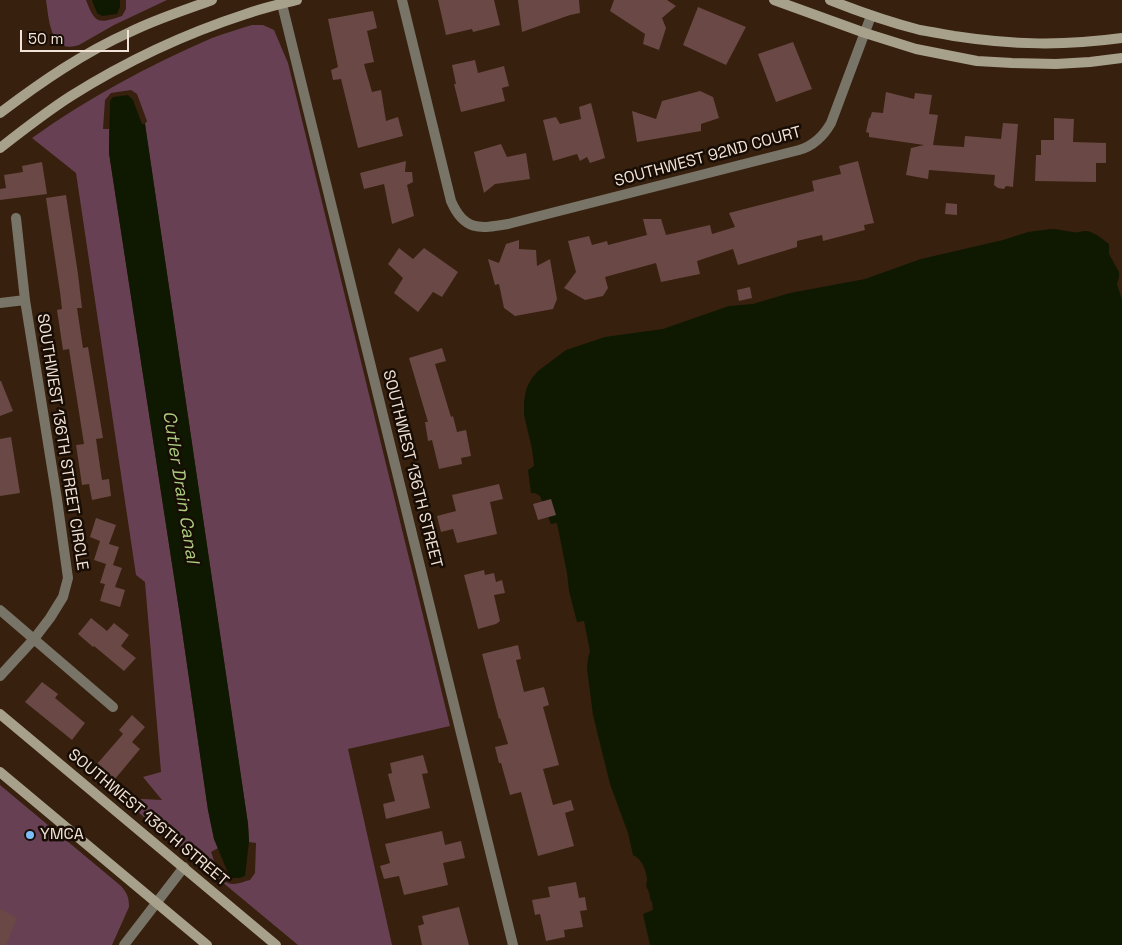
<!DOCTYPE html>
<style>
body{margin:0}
#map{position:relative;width:1122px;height:945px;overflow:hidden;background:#37200d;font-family:"Space Grotesk",sans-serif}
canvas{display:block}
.scale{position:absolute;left:20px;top:30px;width:109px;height:22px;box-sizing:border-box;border:2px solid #f3e3d7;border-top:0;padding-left:6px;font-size:15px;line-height:18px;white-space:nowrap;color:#f3e3d7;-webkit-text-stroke:4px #170d05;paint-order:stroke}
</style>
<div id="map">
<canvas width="1122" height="945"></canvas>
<div class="scale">50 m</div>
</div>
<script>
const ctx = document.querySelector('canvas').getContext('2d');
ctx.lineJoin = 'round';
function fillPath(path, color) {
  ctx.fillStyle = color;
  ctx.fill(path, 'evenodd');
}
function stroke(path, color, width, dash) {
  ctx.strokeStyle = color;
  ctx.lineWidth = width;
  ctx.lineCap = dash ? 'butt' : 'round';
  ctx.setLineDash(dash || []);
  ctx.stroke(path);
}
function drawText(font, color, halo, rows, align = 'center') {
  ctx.font = font + ' "Space Grotesk",sans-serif';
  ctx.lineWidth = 5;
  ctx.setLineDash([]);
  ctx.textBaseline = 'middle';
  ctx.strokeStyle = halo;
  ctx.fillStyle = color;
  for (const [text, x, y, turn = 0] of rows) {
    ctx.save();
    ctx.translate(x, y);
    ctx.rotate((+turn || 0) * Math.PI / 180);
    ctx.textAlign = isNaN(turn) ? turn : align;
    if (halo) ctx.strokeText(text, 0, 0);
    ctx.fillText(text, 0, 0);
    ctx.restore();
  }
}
fillPath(new Path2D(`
 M46,0h40c9,24 12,24 36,16l4,-7v-9h41l-53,25 -35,20c-29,10 -30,-26 -33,-45z
 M252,25h11l11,5 14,33 162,663 -102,23 44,196h-94l-177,-147 41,2 -19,-23 18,-5 -16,-190 -9,-7 -60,-402 -44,-35c56,-40 117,-73 180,-100 13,-5 27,-9 40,-13zM131,90l6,4 10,27 -2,3 103,700 1,18 7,1 -1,30 -5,7c-5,1 -11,4 -17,4 -14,0 -18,-22 -22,-32l7,-4 -4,-9 -6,-29 -28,-194 -71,-463v-24h-6l2,-29 6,-7z
 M0,785l121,101c6,7 8,11 8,21l-17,38h-112z`), '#674153');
fillPath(new Path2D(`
 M92,0h28v7l-3,7 -15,2 -5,-3z
 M128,95l5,5 9,24h3l103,700 1,18 -4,34 -5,2h-10l-16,-39 -6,-29 -28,-194 -71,-463 1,-52 3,-4z
 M1051,229c8,0 14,2 21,3 5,1 7,0 12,-1 9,-1 18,8 25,13v10l10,18v5l-2,7 5,16v645h-472l-7,-31 10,-4 -1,-8 -2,-3c0,-5 -1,-7 -3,-11 -2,-6 0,-2 0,-9 -1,-9 -5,-20 -14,-24l-5,-22 -18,-49 -17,-69 -6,-46 1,-11 2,-7 -6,-30 -7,1 -8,-31 -2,-18 -10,-50 -6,1 -11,-28 -5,-3h-4l-3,-23 6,-4 -2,-17 -8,-34v-13l2,-12 2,-5 4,-7 6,-7 28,-21 39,-13 58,-8 66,-23 24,-2 37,-11 75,-14 56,-20 82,-19 25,-8z`), '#0f1901');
fillPath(new Path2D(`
 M438,0h56l6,25 -27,7 -1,-3 -26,6z
 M518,0h61l1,13 -10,2 -48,17z
 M614,0h53l9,6 -14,12 4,10 -7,22 -16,-6 2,-10 -35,-23z
 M698,7l48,20 -20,38 -43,-20z
 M373,11l4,17 -10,3 7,31 -10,2 8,28 9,-2 5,31 12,-4 5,19 -45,12 -17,-69 -8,1 -2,-10 7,-3 -10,-48z
 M793,42l19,47 -36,13 -18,-48z
 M475,60l3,13 26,-7 5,20 -7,2 3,13 -44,11 -7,-28h2l-4,-19z
 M700,91l13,6 6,21 -18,6v7l-64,11 -5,-31 24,8 6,-18z
 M886,92l28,7 1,-6 17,2 -3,19 9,1 -5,30 31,2 1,-11 36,3 2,-16 15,1 -5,63 -7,-1 -2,3 -6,-1 -4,-3 1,-10 -66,-5 -1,9 -22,-4 5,-27 13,-3 -55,-8v-4l-3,-1 3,-14h1l2,-6 11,1z
 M591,103l14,55 -15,5 -3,-6 -7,4 -3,-7 -24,7 -10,-41 13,-3 4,7 21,-5 -2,-12z
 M1054,118l20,1 -1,23 33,1v20h-10v19l-61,-1 1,-26h5v-15h13z
 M501,144l6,13 19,-4 4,26 -35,5 -11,9 -10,-41z
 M406,161l-1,11h7l1,10 -6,3 7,31 -22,8 -8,-40 -20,5 -4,-16z
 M858,161l16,62 -10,2 1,5 -42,11 -1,-6 -25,6v6l-59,18 -5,-16 -36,12 3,13 -39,8 -5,-19 -51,14 3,11 -5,8 -18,4 -21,-12 12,-16 -8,-31 21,-5 3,9 15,-4 1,4 39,-10 -4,-16h18l5,16 44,-10 2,9 23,-7 -6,-14 85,-22 -2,-10 29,-7 -2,-8z
 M42,162l5,32 -47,6v-11l6,-1 -2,-13 19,-3 -1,-6z
 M66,195l12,79 4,34h-5l6,40 5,-1 15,91 -7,1 6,41 7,-1 2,17 -19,4 -3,-16 -7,1 -6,-40 8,-1 -15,-95 -6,1 -6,-40 5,-1 -2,-17 -14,-94z
 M946,203l11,1v11l-12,-1z
 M519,240v9l17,1 1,16 13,-7 7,40 -4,10 -38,7 -11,-8 -5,-24 -4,1 -7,-26 11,4 7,-19z
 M399,248l14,11 11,-11 34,24 -16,25 -9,-5 -15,20 -24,-19 9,-15 -15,-14z
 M750,287l2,11 -13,3 -2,-11z
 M442,348l4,13 -11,3 16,53 2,-1 4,16 9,-2 5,26 -10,2 1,6 -23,5 -7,-29 -4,1 -3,-19h3l-19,-64z
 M0,381h1l12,30 -13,5z
 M11,437l9,56 -20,3v-57z
 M499,484l4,15 -13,3 7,32 -40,9 -4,-14 -12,3 -4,-16 19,-5 -4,-16z
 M551,499l5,16 -18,5 -5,-16z
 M96,518l20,7 -7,19 10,3 -6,18 9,3 -7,19 10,3 -5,17 -20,-6 5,-17 -5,-1 6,-19 -12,-4 6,-19 -10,-4z
 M484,570l1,5 9,-2 2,9 6,-2 3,13 -11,2 6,26 -4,3 -18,5 -14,-54z
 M91,618l16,13 7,-8 15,12 -8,11 15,12 -12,13 -30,-25 -1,1 -15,-13z
 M518,645l3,14 -5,1 8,32 20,-5 5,18 -6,2 16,58 -16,4 10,36 18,-5 3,10 -9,3 9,33 -36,10 -17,-64 -11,3 -9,-32h-2l-4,-16 13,-3 -8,-26 -1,1 -17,-65z
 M42,682l16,12 -3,4 30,25 -13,17 -47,-38z
 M132,715l13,12 -13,15 8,7 -25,30 -18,-15 26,-30 -4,-4z
 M423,755l5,18 -6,1 8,34 -44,11 -3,-15 12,-3 -7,-27 4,-1 -2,-10z
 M442,831l3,14 16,-4 4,17 -22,5 5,22 -44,10 -5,-19 -15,3 -4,-13 10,-3 -5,-19z
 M576,882l3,16 6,-1 2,13 -7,1 3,16 -19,3 1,7 -19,4 -6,-27 -5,1 -3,-15 18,-3 -2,-10z
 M459,907l10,38h-47l-4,-19 6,-2 -2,-8z
 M0,909l17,9 -11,27h-6z`), '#6a4845');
stroke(new Path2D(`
 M281,0l232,945
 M402,0l49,201c13,30 28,28 57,23l291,-74c14,-4 24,-13 32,-27l40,-107
 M0,303l25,-3
 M0,610l113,97
 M0,676l34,-37 16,-21 13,-21 5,-19 -11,-79 -32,-199 -9,-82
 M124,945l60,-78`), '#787467', 10);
stroke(new Path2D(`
 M774,0l91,33 51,16 61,12 35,2 44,1 34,-2 32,-4
 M830,0c30,12 59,22 90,30 12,2 23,4 34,6 59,9 109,10 168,2
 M0,113c41,-31 83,-60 130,-81 26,-13 55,-22 82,-32
 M0,148c23,-18 46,-36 71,-52 54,-34 113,-62 175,-82 16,-6 34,-10 51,-14
 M0,714l276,231
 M0,772l207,173`), '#a7a18b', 10);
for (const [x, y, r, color] of [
 [30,835,5,"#7cbef9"]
]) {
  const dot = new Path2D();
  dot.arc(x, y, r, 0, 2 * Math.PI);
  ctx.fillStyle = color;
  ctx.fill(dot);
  stroke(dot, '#170d05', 2);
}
drawText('16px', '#f3e3d7', '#170d05', [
 ["SOUTHWEST 92ND COURT",708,157,-15],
 ["SOUTHWEST 136TH STREET CIRCLE",62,442,81],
 ["SOUTHWEST 136TH STREET",412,469,76],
 ["SOUTHWEST 136TH STREET",148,818,40]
]);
drawText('16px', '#f3e3d7', '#170d05', [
 ["YMCA",40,835]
], 'left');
drawText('italic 18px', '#abcd7f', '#170d05', [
 ["Cutler Drain Canal",180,487,81]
]);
</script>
